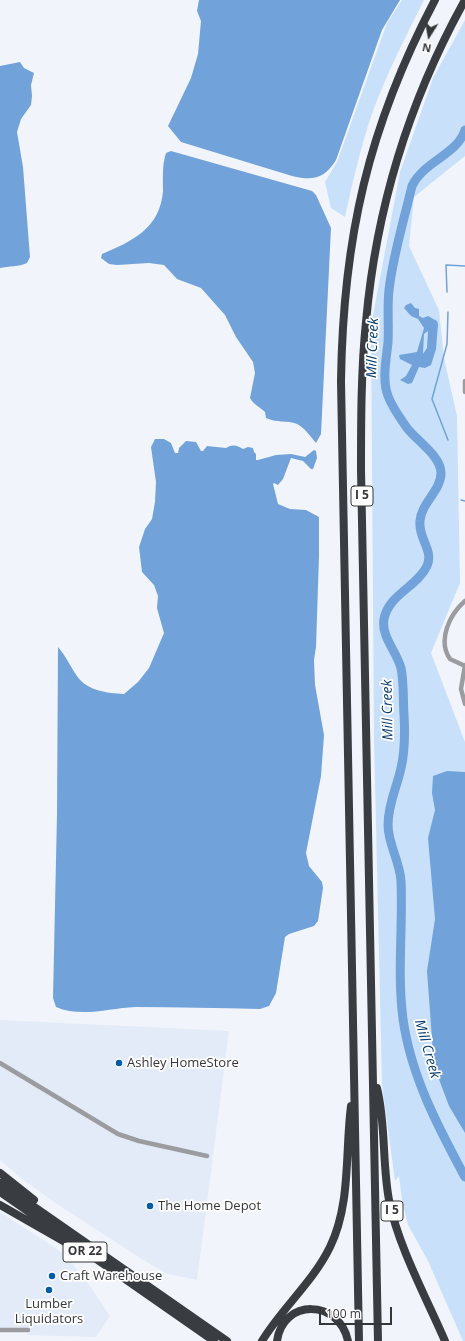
<!DOCTYPE html>
<style>
body{margin:0}
#map{position:relative;width:465px;height:1341px;overflow:hidden;background:#f1f5fb;font-family:"Open Sans",sans-serif}
canvas{display:block}
.north{position:absolute;left:409px;top:16px;width:40px;height:40px;-webkit-text-stroke:3px #fff;paint-order:stroke;rotate:191deg;font-size:11px;font-weight:700;line-height:16px;text-align:center;color:#353638}
.north::after{content:'';display:block;margin:auto;width:14px;height:18px;background:#353638;clip-path:polygon(50% 0,100% 100%,50% 72%,0 100%)}
.scale{position:absolute;left:319px;top:1307px;width:73px;height:18px;box-sizing:border-box;border:2px solid #353638;border-top:0;padding-left:5px;font-size:12px;line-height:14px;white-space:nowrap;color:#353638;-webkit-text-stroke:3px #fff;paint-order:stroke}
</style>
<div id="map">
<canvas width="465" height="1341"></canvas>
<div class="north">N</div>
<div class="scale">100 m</div>
</div>
<script>
const ctx = document.querySelector('canvas').getContext('2d');
ctx.lineJoin = 'round';
function fillPath(path, color) {
  ctx.fillStyle = color;
  ctx.fill(path, 'evenodd');
}
function stroke(path, color, width, dash) {
  ctx.strokeStyle = color;
  ctx.lineWidth = width;
  ctx.lineCap = dash ? 'butt' : 'round';
  ctx.setLineDash(dash || []);
  ctx.stroke(path);
}
function drawText(font, color, halo, rows, align = 'center') {
  ctx.font = font + ' "Open Sans",sans-serif';
  ctx.lineWidth = 3.5;
  ctx.setLineDash([]);
  ctx.textBaseline = 'middle';
  ctx.strokeStyle = halo;
  ctx.fillStyle = color;
  for (const [text, x, y, turn = 0] of rows) {
    ctx.save();
    ctx.translate(x, y);
    ctx.rotate((+turn || 0) * Math.PI / 180);
    ctx.textAlign = isNaN(turn) ? turn : align;
    if (halo) ctx.strokeText(text, 0, 0);
    ctx.fillText(text, 0, 0);
    ctx.restore();
  }
}
fillPath(new Path2D(`
 M0,1020l229,11 -32,249 -29,-6 -20,-11 -94,-61 -33,-24 -21,-18z
 M0,1212l54,35 14,11 24,31 18,27 -14,21 -69,-2 1,-5h-28z`), '#e2ebf7');
fillPath(new Path2D(`
 M402,0h22c-18,36 -37,73 -51,111 -12,34 -20,70 -28,106l-14,-9 -6,-26 12,-20 50,-139z
 M465,20v136l-51,41 -5,49 30,64 5,48 13,58 3,167 -29,70 34,89v599h-2l-35,-80 -20,-36 -6,-25 -3,-24 -4,5 -13,-97 -8,-344 -3,-414 29,-154 33,-94z`), '#c9e0fa');
fillPath(new Path2D(`
 M199,0h201l-18,30 -46,130c-12,19 -23,21 -44,16l-111,-34 -13,-16 23,-48 7,-24 3,-33 -4,-10z
 M20,62l4,6 10,5 -3,12 1,11 -1,9 -10,14 -4,13 6,35 7,90 -3,6c-8,4 -19,3 -27,5v-202z
 M171,151l141,40 4,4 15,33 -10,206 -5,9c-5,-6 -12,-16 -19,-19 -10,-4 -21,-1 -31,-6l-1,-6c-5,-5 -11,-7 -15,-14l5,-25 -2,-11 -17,-25 -11,-22 -24,-27 -24,-9 -13,-14 -15,-2 -32,2 -8,-1 -8,-6 1,-4c31,-13 58,-26 61,-63 0,-13 -1,-26 3,-38z
 M411,303l4,5 4,1v7l4,2 5,-2 9,5 1,3 -2,25 -5,16 -6,3 -6,-1 -7,16 -4,1 -8,-4 6,-4 6,-11 -12,-6 -1,-4 18,-3 7,-24 -6,-9 -7,-3 -7,-8 2,-3zM428,331l-1,17 -4,6 1,-20z
 M155,439h9l7,4 4,10h3l1,-5 7,-7 10,1 5,9h2l4,-5 19,2c6,-4 11,-3 17,1l5,-2 5,1 1,4 2,2v6h2l18,-5 15,-1 14,3 9,-7 2,1 1,7 -4,11h-2l-8,-8 -12,-3 -8,21 -5,6 -4,-2 -1,1 5,20 12,5 16,1 13,7v39l-3,91 -2,13 1,25 9,50 -3,41 -15,77 3,13 13,16 1,6 -5,33 -4,5 -25,8 -4,3 -9,56 -7,13 -9,3c-42,-1 -83,-2 -125,-2 -25,1 -54,11 -79,0l-3,-9 4,-184 1,-167c8,9 12,19 19,29 10,15 30,17 47,18l14,-12 11,-14 15,-35 -7,-25 1,-12 -4,-11 -12,-13 -3,-25 6,-18 7,-10 3,-17 1,-20 -5,-35z
 M447,771l18,1v361l-16,-27 -15,-40 -7,-95 8,-52 -7,-81 7,-28 -3,-17 1,-17z`), '#71a2da');
stroke(new Path2D(`
 M447,292l-1,-27 19,1
 M448,440l-16,-41 15,-55 1,-32
 M461,500l4,1`), '#71a2da', 1.5);
stroke(new Path2D(`
 M465,130c-8,25 -41,31 -53,56 -8,34 -19,69 -23,104 -2,18 0,36 -1,53 -2,17 -6,37 0,53 4,11 12,22 19,32 10,13 34,28 34,45 0,18 -20,30 -21,48 -2,18 14,29 7,45 -9,20 -39,29 -43,53 -3,18 12,31 17,49 3,14 2,32 3,47 1,17 1,36 -3,53 -4,19 -13,36 -13,57 0,19 12,37 13,56 2,46 -4,93 2,138 8,57 35,108 62,158`), '#71a2da', 9);
stroke(new Path2D(`
 M465,381v11
 M465,665l-4,24 4,15
 M465,666l-15,-7c-13,-19 0,-45 15,-58
 M0,1063l118,71 21,7 68,15
 M0,1330h28`), '#9b9c9f', 4.5);
stroke(new Path2D(`
 M377,1088c9,36 5,75 12,112 9,46 37,97 56,141
 M0,1173l34,27
 M0,1183l227,158
 M0,1192l214,149
 M0,1205l65,37
 M262,1341c20,-33 51,-59 68,-94 21,-43 15,-95 21,-141
 M277,1341c6,-43 62,-42 71,0
 M359,1341l-18,-960c2,-142 27,-254 94,-381
 M378,1341l-17,-871c0,-50 0,-99 5,-148 10,-113 44,-223 99,-322`), '#393c40', 8);
for (const [x, y, r, color] of [
 [119,1063,4,"#025ba9"],
 [150,1206,4,"#025ba9"],
 [52,1276,4,"#025ba9"],
 [49,1290,4,"#025ba9"]
]) {
  const dot = new Path2D();
  dot.arc(x, y, r, 0, 2 * Math.PI);
  ctx.fillStyle = color;
  ctx.fill(dot);
  stroke(dot, '#fff', 1.5);
}
for (const [x, y, w] of [
 [362,496,22],
 [392,1211,22],
 [85,1252,44]
]) {
  const box = new Path2D();
  box.roundRect(x - w / 2, y - 10, w, 20, 3);
  ctx.fillStyle = '#fff';
  ctx.fill(box);
  stroke(box, '#353638', 1);
}
drawText('bold 12px', '#353638', null, [
 ["I 5",362,496],
 ["I 5",392,1211],
 ["OR 22",85,1252]
]);
drawText('13px', '#353638', '#fff', [
 ["Ashley HomeStore",127,1063],
 ["The Home Depot",158,1206],
 ["Craft Warehouse",60,1276],
 ["Lumber",49,1304,"center"],
 ["Liquidators",49,1319,"center"]
], 'left');
drawText('italic 14px', '#083d70', '#fff', [
 ["Mill Creek",373,348,-88],
 ["Mill Creek",388,710,-91],
 ["Mill Creek",427,1049,74]
]);
</script>
